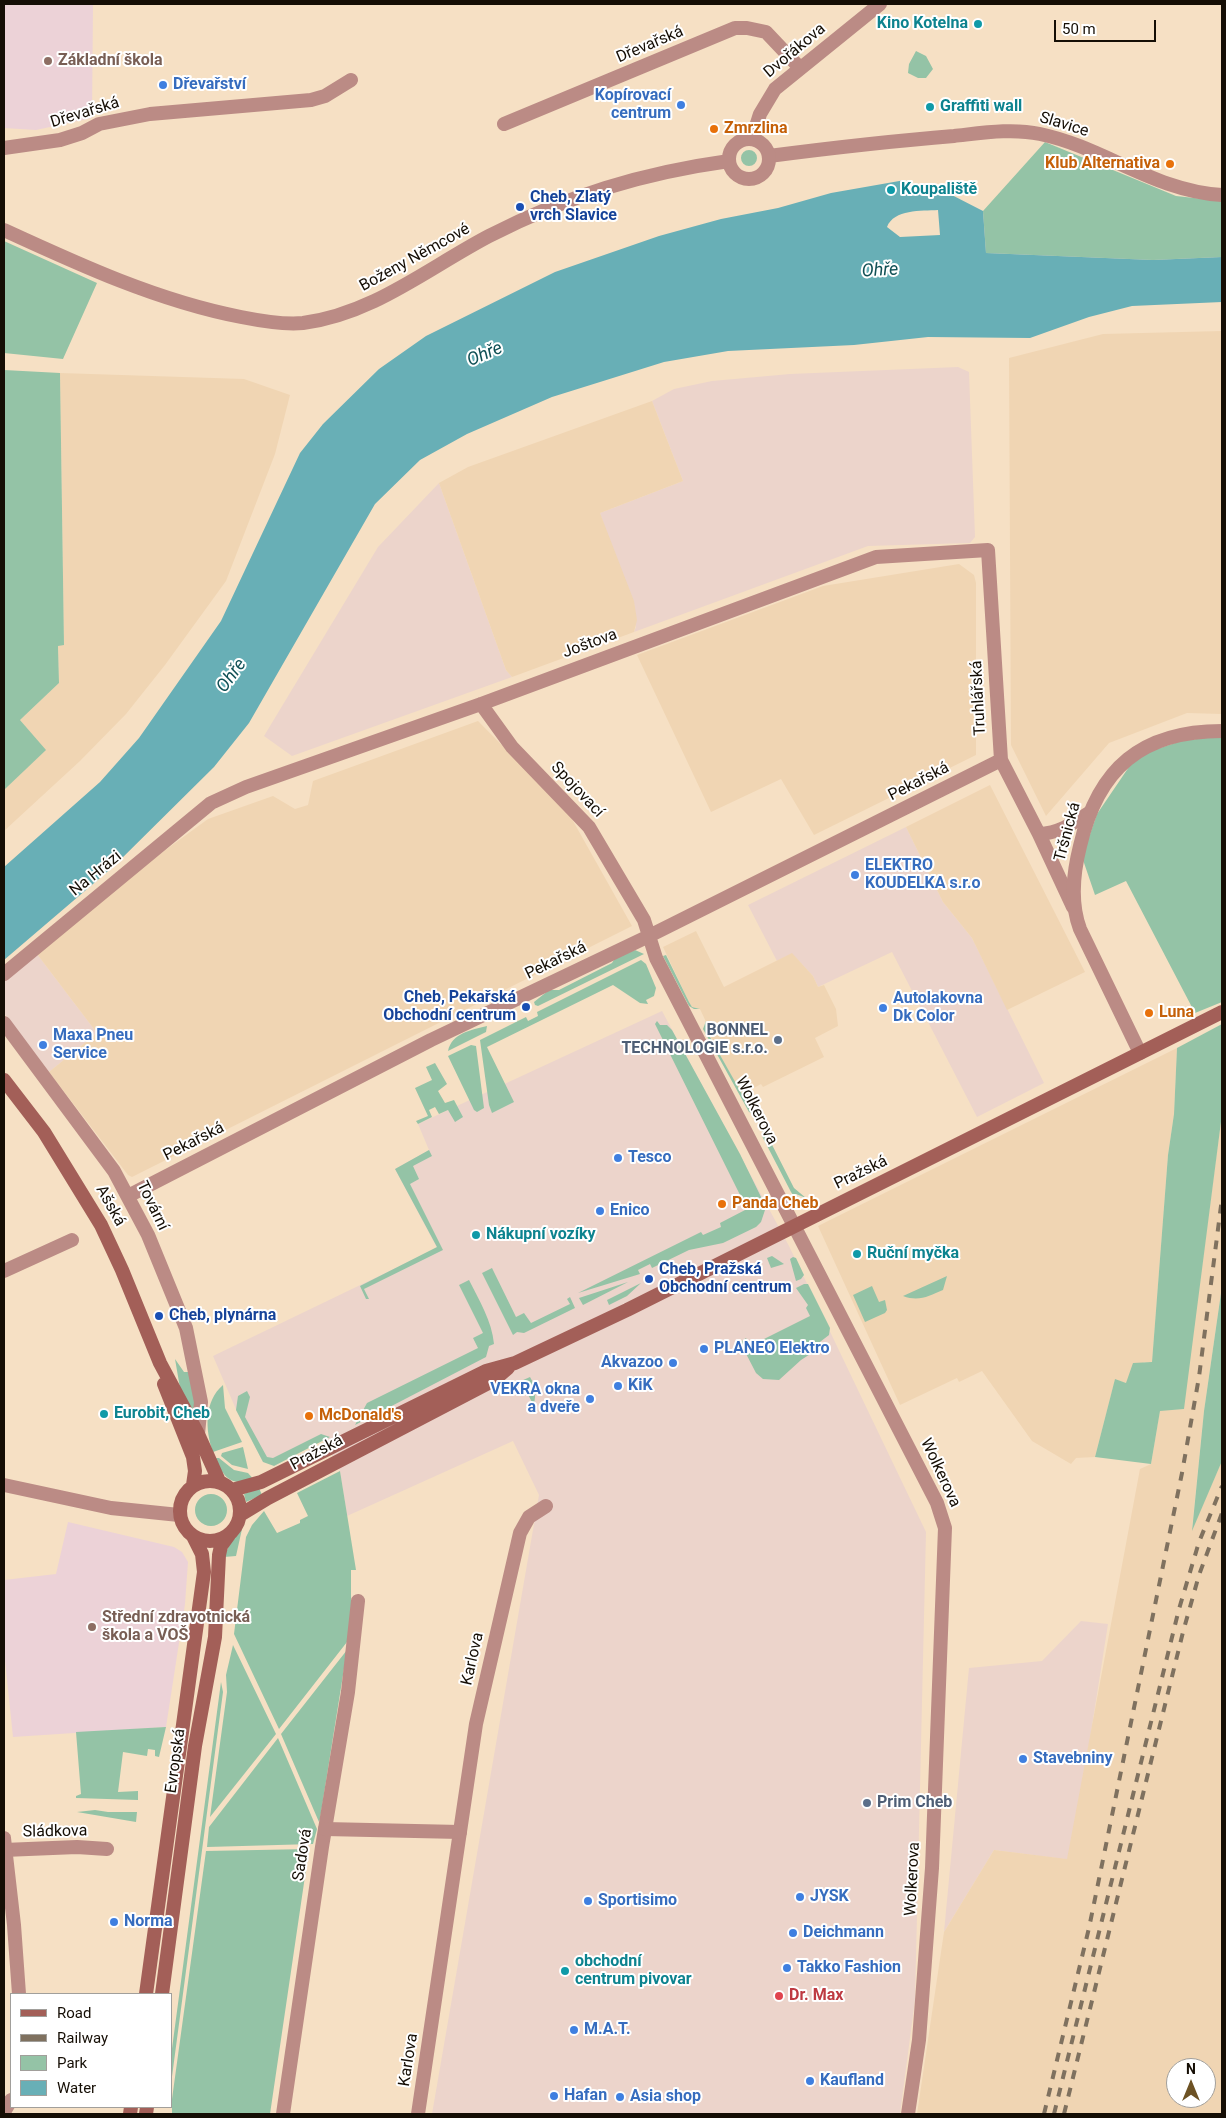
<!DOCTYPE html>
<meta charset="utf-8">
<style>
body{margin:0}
#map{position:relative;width:1226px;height:2118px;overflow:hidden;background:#f6e0c4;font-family:Roboto,sans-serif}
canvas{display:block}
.frame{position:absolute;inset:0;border:5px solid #150e05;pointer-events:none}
.legend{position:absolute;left:10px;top:1993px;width:162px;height:115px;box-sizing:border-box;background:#fff;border:1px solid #a19f9b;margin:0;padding:6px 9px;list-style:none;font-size:15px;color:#150e05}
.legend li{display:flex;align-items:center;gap:10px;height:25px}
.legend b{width:25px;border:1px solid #a19f9b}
.north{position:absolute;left:1166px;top:2058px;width:50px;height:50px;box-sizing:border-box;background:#fff;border:1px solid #a19f9b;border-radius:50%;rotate:0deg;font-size:14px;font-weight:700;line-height:20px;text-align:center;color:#150e05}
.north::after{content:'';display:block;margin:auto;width:18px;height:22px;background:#6d5224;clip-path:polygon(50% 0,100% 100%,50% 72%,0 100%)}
.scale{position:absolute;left:1054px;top:20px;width:102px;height:22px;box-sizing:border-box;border:2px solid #150e05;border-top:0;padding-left:6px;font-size:15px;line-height:18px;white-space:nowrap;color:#150e05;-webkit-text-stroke:4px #fff;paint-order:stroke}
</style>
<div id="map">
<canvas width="1226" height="2118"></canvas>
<div class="frame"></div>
<ul class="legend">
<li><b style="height:6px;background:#a35f58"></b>Road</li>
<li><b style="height:6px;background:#7f715f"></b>Railway</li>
<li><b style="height:14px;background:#94c3a6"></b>Park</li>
<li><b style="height:14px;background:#68afb6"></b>Water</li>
</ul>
<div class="north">N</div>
<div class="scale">50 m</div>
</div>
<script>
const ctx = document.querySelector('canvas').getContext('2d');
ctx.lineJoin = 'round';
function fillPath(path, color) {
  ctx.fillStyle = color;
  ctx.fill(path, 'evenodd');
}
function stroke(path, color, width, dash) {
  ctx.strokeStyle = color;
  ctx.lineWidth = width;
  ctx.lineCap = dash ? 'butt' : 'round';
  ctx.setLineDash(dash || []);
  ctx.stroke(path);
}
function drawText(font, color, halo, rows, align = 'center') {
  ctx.font = font + ' Roboto,sans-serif';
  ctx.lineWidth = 4;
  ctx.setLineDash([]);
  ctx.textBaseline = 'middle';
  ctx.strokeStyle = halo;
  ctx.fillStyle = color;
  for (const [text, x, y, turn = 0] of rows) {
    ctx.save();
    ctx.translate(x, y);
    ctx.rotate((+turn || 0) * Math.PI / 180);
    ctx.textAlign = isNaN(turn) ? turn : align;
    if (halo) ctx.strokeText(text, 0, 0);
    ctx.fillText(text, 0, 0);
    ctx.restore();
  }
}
fillPath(new Path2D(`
 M958,367l11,5 6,165 -5,6 -102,3 -234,86 2,-5 -36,-114 83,-32 -31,-80 22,-12 38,-8 78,-7z
 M439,483l67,187 6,7 -220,79 -28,-20 114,-189z
 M906,827l37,75 29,36 72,145 -67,34 -85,-165 -74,35 -5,-11 -21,-22 -15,7 -29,-56z
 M37,954l60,79 -48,39 -45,-59v-31z
 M662,1011l127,235 137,286 -11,468 -15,114h-468l107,-619 -26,-54 -166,75 -7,-45 -16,-31 -61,22 -25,-48 -25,-58 224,-108 -42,-79 34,-19 -11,-26z
 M1081,1621l27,3 -37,236 -77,-10 -50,82 25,-264 73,-7z`), '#ecd4cb');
fillPath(new Path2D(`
 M1222,331v383l-35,-1 -78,30 -63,73 -35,-71 -2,-387 94,-24z
 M60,373l184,6 46,16 -15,59 -49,127 -61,84 -39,49 -46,47 -76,70v-41l41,-40 -25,-30 39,-37 -1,-38h6z
 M652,401l31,80 -83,32 34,88 3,19 -3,12 -122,45 -6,-7 -67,-187 29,-16z
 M959,564l15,11 2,8v172l-162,80 -33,-56 -70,33 -74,-157 186,-69z
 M478,721l90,91 64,114 -500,251 -4,-2 -79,-103 48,-39 -60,-79 112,-92 59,-43 65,-23 22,13 13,-4 5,-24z
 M990,785l95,187 -78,38 -35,-72 -29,-36 -37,-75z
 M696,931l28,56 68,-34 21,23 5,11 6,-2 12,24 2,17 -23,12 9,19 -61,30 -2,-3 -19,11 -36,-66 1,-5 -7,-15 -8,-2 -3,-5 -26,-55z
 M1177,1048l-3,66 -6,41 -16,208 -8,-1 -18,21 -11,-3 -20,77 -19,1 -5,6 -39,-23 -50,-70 -23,11 -2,-4 -57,27 -82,-179z
 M1222,1113v173l-18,125 -12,118 30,-68v653h-305l27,-182 50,-82 73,9 73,-390 11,-5 9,-54 23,-1zM1176,2068h30v30h-30z`), '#f0d5b3');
fillPath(new Path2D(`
 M4,4h89l-1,114 -56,12 -32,-2z
 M68,1522l106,25 8,5 6,10 -3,42 -19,123 -153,10 -9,-86v-71l52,-6z`), '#ecd2d7');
fillPath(new Path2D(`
 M916,51l10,5 7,13 -7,9h-8l-10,-5 1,-9z
 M1045,142l131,54 46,5v56l-69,3 -167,-7 -3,-42z
 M741 158a8 8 0 1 1 16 0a8 8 0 1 1-16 0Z
 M4,241l93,42 -34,76 -59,-6z
 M4,370l56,3 4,272 -6,1 1,37 -39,37 26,30 -42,40z
 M1212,737l10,1v264l-27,11 -69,-132 -31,14 -13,-38 15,-43 36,-53 18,-10 30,-10z
 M635,950l9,4 -106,52 -3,-1 -1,-3 15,-12h10l53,-27 3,-5z
 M666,955l23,47 3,5 8,2h-6l-5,-3 -26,-50z
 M641,960l5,4 10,24 -2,8 -8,4 2,4 -8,-1 -27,-18 -126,62 27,55 -22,11 -3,-8 -9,-65 46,-23 2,4 10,-5 -1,-4z
 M657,1021l3,4h7l5,5 68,124 23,47 2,9 -4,12 -5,5 -33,16 -34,7 -37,18 -2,-4 -12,6 2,4 -62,19 123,-61 2,3 18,-8 -1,-4 27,-14 -92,-185z
 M706,1021v9l36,64 4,-2 11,23 -8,-3 -46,-83z
 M1222,1024v90l-38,295 -24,2 -9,53 -56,-7 20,-78 11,4 7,-20 19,-1 16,-207 6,-41 3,-66z
 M487,1026l-1,6 -38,19c4,-18 23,-21 39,-25z
 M471,1045l5,1 8,62 -7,4 -3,-2 -26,-54z
 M435,1063l12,21 -9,7 7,12 9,-3 9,17 -8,5 -7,-12 -9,4 -4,-7 -6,3 3,7 -14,7 -2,-3 12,-5 -13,-28 17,-8 -6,-13z
 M763,1127l31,61 12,10 -10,-4 -3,1 -2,-3 -29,-56z
 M429,1150l3,6 -19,10 6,13 -9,5 33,66 -79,39 5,10h-3l-6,-13 77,-39 -42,-78z
 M772,1256l12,8 -13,4 -4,-10z
 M793,1257l3,1 8,17 -3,4 -5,2 -6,-22z
 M492,1268l24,49 8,-4 7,10 39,-19 -3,-5 3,-2 5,11 -51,25 -7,-1 -4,3 -31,-62z
 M947,1276l-4,14c-14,6 -24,12 -40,6z
 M469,1280c10,20 23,41 25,64l-5,2 -3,11 -131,68 12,-22 111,-55 -5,-10 10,-5 -24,-48z
 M628,1282l-45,23 -4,-7z
 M641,1283l-14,13 -18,9 -2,-5z
 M804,1284h4l22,44 -1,7 -13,10 2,4 -17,11 -22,20 -16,-1 -7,-6 -15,-29 1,-3 4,-3 4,8 60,-30 -4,-8 2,-3 -12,-17z
 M872,1286l7,16 6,-2 2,10 -2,3 -20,9 -12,-27z
 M1222,1286v175l-30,70 12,-120z
 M175,1359l9,13h7l5,28 -3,11 -13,-23z
 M530,1377l6,11 -2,18 -13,-25z
 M223,1385l2,23 17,34 -29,10c-8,-22 -9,-51 10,-67z
 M247,1391l3,6 -5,20 22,40 6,1 48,-24 9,3 -56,29 -11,-4 -27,-52 2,-14z
 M243,1447l5,22 -16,-4 -11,-9 1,-3z
 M215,1458h4l15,12 14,3 7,8c-24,4 -30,-1 -40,-23z
 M340,1471l16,99h-5v54l-4,18 -68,87 -45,-95 12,-97 6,-12 12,-14 13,22 23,-10v-3l8,-4 -11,-23z
 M259,1488l3,7 -16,7 -2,-8z
 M195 1510a16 16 0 1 1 32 0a16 16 0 1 1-32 0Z
 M242,1529l-6,27 -12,1 7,-16z
 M233,1645l43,89 -66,83 17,-125 -1,-17z
 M347,1650l-27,169 -1,3 -38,-88z
 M221,1682l2,10 -52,392v-28z
 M166,1727l-7,30 -4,-1v-6l-7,-1 -1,7 -24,-4 -5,40 20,-1v9l-62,-2v-2l5,-2 -5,-62z
 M278,1738l39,91 -4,15 -106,3 2,-20z
 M95,1810l13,2h29l-1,10 -59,-10z
 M309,1849l-39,265h-98v-15l34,-248z`), '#94c3a6');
fillPath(new Path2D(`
 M905,180l1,12 38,-1 39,20 3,42 167,7 69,-3v45l-90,4 -43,11 -59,21 -102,-1 -74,8 -126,6 -64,11 -112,35 -85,37 -47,26 -45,44 -126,219 -35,44 -100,99 -110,94v-93l96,-85 39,-44 82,-117 79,-168 23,-29 56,-55 47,-33 129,-64 104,-36 62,-17 57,-11 53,-15zM938,210l2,25 -40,2 -13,-10c7,-18 34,-16 51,-17z`), '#68afb6');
stroke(new Path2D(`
 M504,124l231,-96h12l19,4 34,36
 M4,148l56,-8 22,-7 17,-9 51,-10 161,-14 14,-4 26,-16
 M769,156c62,-8 123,-15 185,-20 28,-3 58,-8 86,-2 63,13 114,57 182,61
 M481,704l31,43 77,80 55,93 12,38 281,545 8,25 -13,340 -13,172 -11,74
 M1039,834c20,-1 33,-10 50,-21
 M4,974l207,-171 35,-16 235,-83 395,-147 112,-7 13,210 38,74 34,73
 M4,1023l110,148 34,64 38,93 15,74 -3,32
 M128,1196l303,-156 218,-104 352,-176
 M4,1271l68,-31
 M4,1485l107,23 68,7
 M4,1850l73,-3 30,2
 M283,2114l39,-267 26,-155 10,-91
 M418,2114l58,-390 44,-191 9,-16 17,-11`), '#bb8b85', 14);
stroke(new Path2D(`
 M729 159a20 20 0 1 1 40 0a20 20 0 1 1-40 0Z
 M752,139l8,-25 15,-25 105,-85
 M4,230c76,35 154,71 237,87 20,4 42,8 62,6 70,-9 125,-55 186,-87 78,-40 153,-63 240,-75
 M1140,1053l-60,-124c-10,-27 -7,-55 0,-83 18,-78 62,-115 142,-115
 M325,1829l135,3
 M4,1838l10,87 5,69
 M4,2112l7,-12`), '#bb8b85', 14);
stroke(new Path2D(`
 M4,1080l40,52 57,93 21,45 38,93 38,71 21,47
 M164,1384l29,73 2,14 -2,14
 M180 1511a30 30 0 1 1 60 0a30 30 0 1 1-60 0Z
 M232,1490l29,-8 225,-111 29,-8 112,-53 595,-298
 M240,1515l28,-17 226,-118 14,-12
 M146,1994l58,-422 -2,-18 -9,-18
 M162,1994l33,-248 20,-109 4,-82 2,-9 8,-11
 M130,2114l1,-7
 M146,2114l1,-7`), '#a35f58', 14);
stroke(new Path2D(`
 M1044,2114l45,-186 93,-455 17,-96 23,-179
 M1054,2114l125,-505 20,-67 23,-56
 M1064,2114l119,-482 16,-57 23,-62`), '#7f715f', 4, [9, 9]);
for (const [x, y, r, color] of [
 [978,24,5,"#0f9aa8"],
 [48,61,5,"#8d6e63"],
 [163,85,5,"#3f7fe0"],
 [681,105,5,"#3f7fe0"],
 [930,107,5,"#0f9aa8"],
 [714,129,5,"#e8710a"],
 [1170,164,5,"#e8710a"],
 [891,190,5,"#0f9aa8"],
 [520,207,5,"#1a4fb4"],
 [855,875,5,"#3f7fe0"],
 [526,1007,5,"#1a4fb4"],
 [883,1008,5,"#3f7fe0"],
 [1149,1013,5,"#e8710a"],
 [778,1040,5,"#5c6f8a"],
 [43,1045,5,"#3f7fe0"],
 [618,1158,5,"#3f7fe0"],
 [722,1204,5,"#e8710a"],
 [600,1211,5,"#3f7fe0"],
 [476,1235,5,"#0f9aa8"],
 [857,1254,5,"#0f9aa8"],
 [649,1279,5,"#1a4fb4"],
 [159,1316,5,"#1a4fb4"],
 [704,1349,5,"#3f7fe0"],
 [673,1363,5,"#3f7fe0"],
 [618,1386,5,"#3f7fe0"],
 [590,1399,5,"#3f7fe0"],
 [104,1414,5,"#0f9aa8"],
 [309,1416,5,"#e8710a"],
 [92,1627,5,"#8d6e63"],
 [1023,1759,5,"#3f7fe0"],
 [867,1803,5,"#5c6f8a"],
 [800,1897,5,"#3f7fe0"],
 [588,1901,5,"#3f7fe0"],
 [114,1922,5,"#3f7fe0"],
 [793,1933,5,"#3f7fe0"],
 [787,1968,5,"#3f7fe0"],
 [565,1971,5,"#0f9aa8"],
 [779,1996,5,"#e0444e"],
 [574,2030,5,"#3f7fe0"],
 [810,2081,5,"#3f7fe0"],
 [554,2096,5,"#3f7fe0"],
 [620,2097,5,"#3f7fe0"]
]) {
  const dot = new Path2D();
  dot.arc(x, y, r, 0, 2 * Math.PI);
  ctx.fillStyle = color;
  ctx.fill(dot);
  stroke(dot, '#fff', 2);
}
drawText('bold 16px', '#0d838f', '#fff', [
 ["Kino Kotelna",968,24,"right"],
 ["Graffiti wall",940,107],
 ["Koupaliště",901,190],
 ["Nákupní vozíky",486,1235],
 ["Ruční myčka",867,1254],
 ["Eurobit, Cheb",114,1414],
 ["obchodní",575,1962],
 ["centrum pivovar",575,1980]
], 'left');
drawText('16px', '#150e05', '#fff', [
 ["Dřevařská",650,45,-23],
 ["Dvořákova",795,51,-40],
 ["Dřevařská",85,113,-17],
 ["Slavice",1064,125,17],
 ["Boženy Němcové",415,258,-29],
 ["Joštova",590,644,-20],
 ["Truhlářská",979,698,-93],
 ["Pekařská",919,782,-27],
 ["Spojovací",577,790,47],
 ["Tršnická",1068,832,-75],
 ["Na Hrázi",96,874,-39],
 ["Pekařská",556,961,-26],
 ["Wolkerova",756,1111,63],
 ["Pekařská",194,1142,-27],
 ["Pražská",861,1173,-26],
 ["Ašská",110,1206,61],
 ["Tovární",152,1206,64],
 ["Pražská",317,1453,-28],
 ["Wolkerova",940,1473,65],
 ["Karlova",473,1659,-77],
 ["Evropská",176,1761,-82],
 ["Sládkova",55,1832,-1],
 ["Sadová",303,1855,-81],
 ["Wolkerova",913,1879,-87],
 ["Karlova",409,2060,-81]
]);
drawText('bold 16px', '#785e54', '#fff', [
 ["Základní škola",58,61],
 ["Střední zdravotnická",102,1618],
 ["škola a VOŠ",102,1636]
], 'left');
drawText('bold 16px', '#366cbe', '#fff', [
 ["Dřevařství",173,85],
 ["Kopírovací",671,96,"right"],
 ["centrum",671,114,"right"],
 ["ELEKTRO",865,866],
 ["KOUDELKA s.r.o",865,884],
 ["Autolakovna",893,999],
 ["Dk Color",893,1017],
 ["Maxa Pneu",53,1036],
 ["Service",53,1054],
 ["Tesco",628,1158],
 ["Enico",610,1211],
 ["PLANEO Elektro",714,1349],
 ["Akvazoo",663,1363,"right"],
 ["KiK",628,1386],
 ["VEKRA okna",580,1390,"right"],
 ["a dveře",580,1408,"right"],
 ["Stavebniny",1033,1759],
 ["JYSK",810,1897],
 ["Sportisimo",598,1901],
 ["Norma",124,1922],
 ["Deichmann",803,1933],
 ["Takko Fashion",797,1968],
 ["M.A.T.",584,2030],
 ["Kaufland",820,2081],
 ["Hafan",564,2096],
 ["Asia shop",630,2097]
], 'left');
drawText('bold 16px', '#c56008', '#fff', [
 ["Zmrzlina",724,129],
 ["Klub Alternativa",1160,164,"right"],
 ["Luna",1159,1013],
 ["Panda Cheb",732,1204],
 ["McDonald's",319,1416]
], 'left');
drawText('bold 16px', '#164399', '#fff', [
 ["Cheb, Zlatý",530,198],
 ["vrch Slavice",530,216],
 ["Cheb, Pekařská",516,998,"right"],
 ["Obchodní centrum",516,1016,"right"],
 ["Cheb, Pražská",659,1270],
 ["Obchodní centrum",659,1288],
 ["Cheb, plynárna",169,1316]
], 'left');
drawText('bold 16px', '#4e5e75', '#fff', [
 ["BONNEL",768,1031],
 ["TECHNOLOGIE s.r.o.",768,1049],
 ["Prim Cheb",877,1803,"left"]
], 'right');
drawText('bold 16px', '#be3a42', '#fff', [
 ["Dr. Max",789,1996]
], 'left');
drawText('italic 18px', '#105055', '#fff', [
 ["Ohře",880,271,-3],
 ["Ohře",485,355,-23],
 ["Ohře",232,676,-54]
]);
</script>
